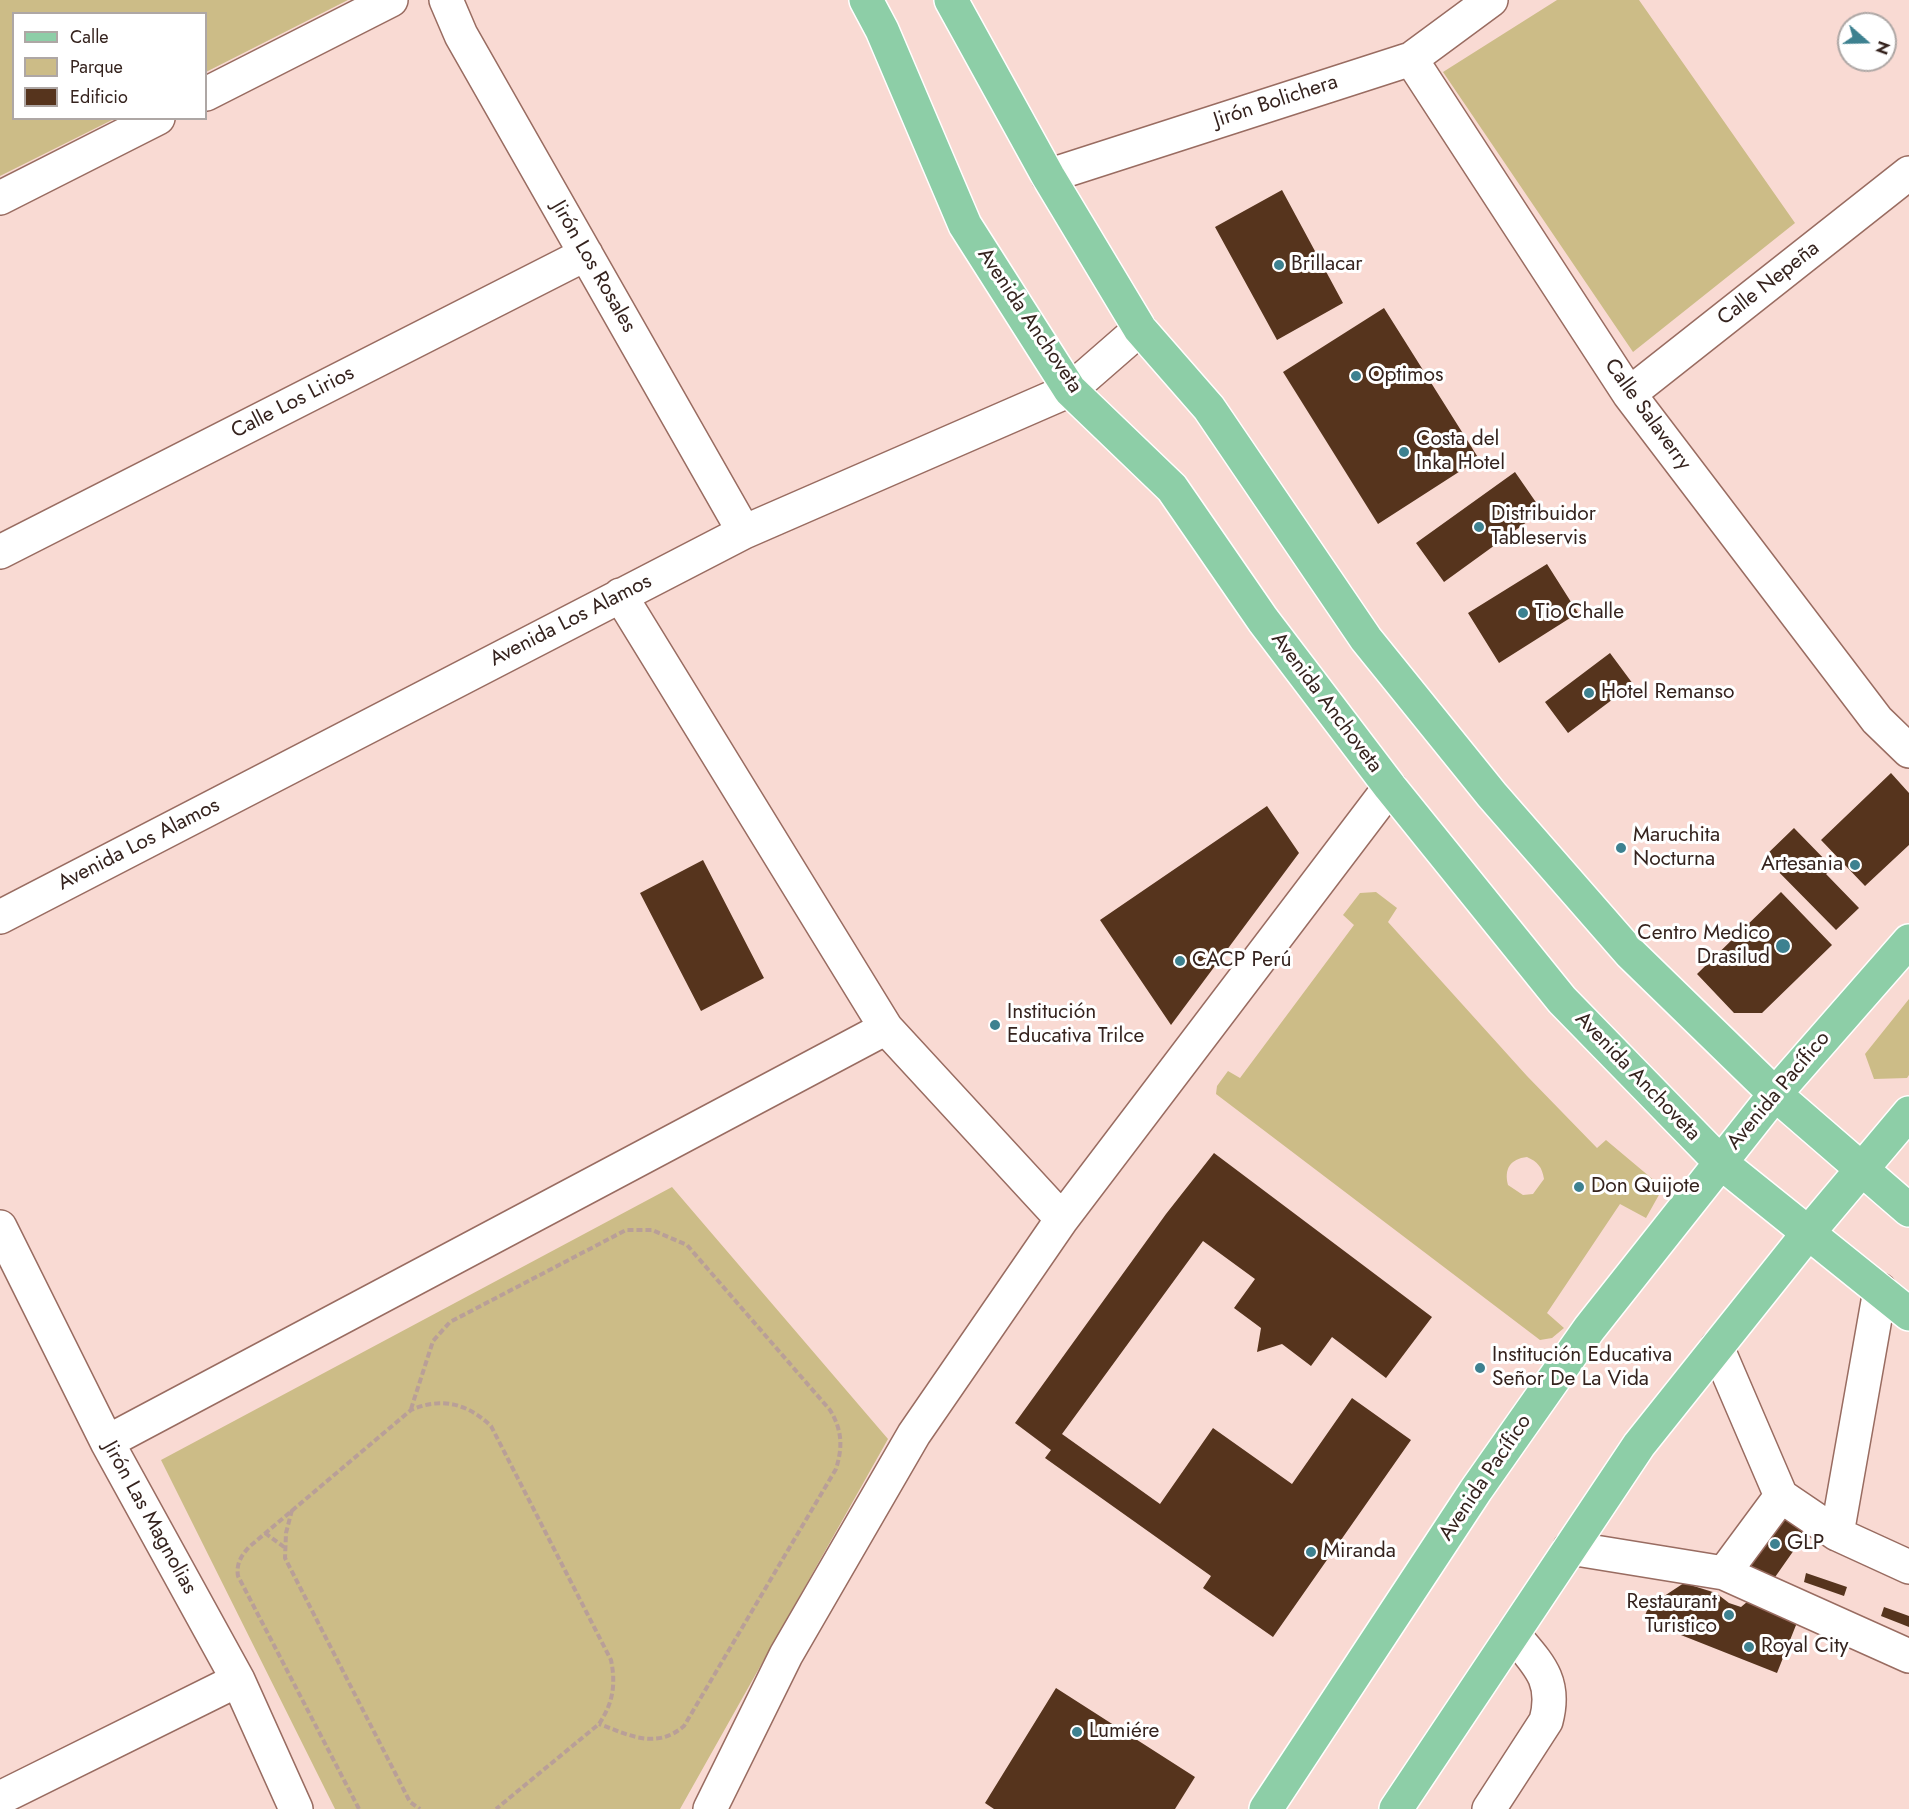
<!DOCTYPE html>
<meta charset="utf-8">
<style>
body{margin:0}
#map{position:relative;width:1909px;height:1809px;overflow:hidden;background:#f9dad3;font-family:Jost,sans-serif}
canvas{display:block}
.legend{position:absolute;left:12px;top:12px;width:195px;height:108px;box-sizing:border-box;background:#fff;border:2px solid #aea7a5;margin:0;padding:8px 10px;list-style:none;font-size:18px;color:#35231e}
.legend li{display:flex;align-items:center;gap:12px;height:30px}
.legend b{width:30px;border:2px solid #aea7a5}
.north{position:absolute;left:1837px;top:12px;width:60px;height:60px;box-sizing:border-box;background:#fff;border:2px solid #aea7a5;border-radius:50%;rotate:110deg;font-size:16px;font-weight:700;line-height:24px;text-align:center;color:#35231e}
.north::after{content:'';display:block;margin:auto;width:21px;height:27px;background:#3d8190;clip-path:polygon(50% 0,100% 100%,50% 72%,0 100%)}
</style>
<div id="map">
<canvas width="1909" height="1809"></canvas>
<ul class="legend">
<li><b style="height:8px;background:#8dcea7"></b>Calle</li>
<li><b style="height:16px;background:#ccbc87"></b>Parque</li>
<li><b style="height:16px;background:#56341d"></b>Edificio</li>
</ul>
<div class="north">N</div>
</div>
<script>
const ctx = document.querySelector('canvas').getContext('2d');
ctx.lineJoin = 'round';
function fillPath(path, color) {
  ctx.fillStyle = color;
  ctx.fill(path, 'evenodd');
}
function stroke(path, color, width, dash) {
  ctx.strokeStyle = color;
  ctx.lineWidth = width;
  ctx.lineCap = dash ? 'butt' : 'round';
  ctx.setLineDash(dash || []);
  ctx.stroke(path);
}
function drawText(font, color, halo, rows, align = 'center') {
  ctx.font = font + ' Jost,sans-serif';
  ctx.lineWidth = 6;
  ctx.setLineDash([]);
  ctx.textBaseline = 'middle';
  ctx.strokeStyle = halo;
  ctx.fillStyle = color;
  for (const [text, x, y, turn = 0] of rows) {
    ctx.save();
    ctx.translate(x, y);
    ctx.rotate((+turn || 0) * Math.PI / 180);
    ctx.textAlign = isNaN(turn) ? turn : align;
    if (halo) ctx.strokeText(text, 0, 0);
    ctx.fillText(text, 0, 0);
    ctx.restore();
  }
}
fillPath(new Path2D(`
 M0,0h348l-142,72v-58h-192v104l100,1 -114,57z
 M1557,0h82l156,223 -162,129 -190,-280z
 M1376,892l21,16 -9,14 139,154 70,72 9,-8 50,42 4,11 -14,25 -26,-14 -73,109 17,15 -12,10 -12,2 -324,-246 1,-8 11,-15 12,7 114,-153 -11,-10 17,-22zM1527,1157c11,5 15,10 17,22l-11,15 -10,1 -15,-10c-4,-16 2,-26 19,-28z
 M1909,999v76l-2,3 -33,1 -9,-25z
 M672,1187l216,252 -208,370h-345l-174,-349z`), '#ccbc87');
fillPath(new Path2D(`
 M1282,190l61,113 -66,37 -62,-113z
 M1384,308l95,151 -101,65 -95,-152z
 M1515,472l27,39 -98,71 -28,-39z
 M1547,564l31,49 -79,50 -31,-50z
 M1610,653l23,31 -65,49 -23,-31z
 M1891,773l18,20v52l-44,41 -44,-46z
 M1267,806l32,47 -128,172 -71,-105z
 M1794,828l39,40 -7,6 33,34 -23,22 -72,-73z
 M703,860l61,118 -63,33 -61,-118z
 M1781,892l51,53 -70,68h-28l-37,-39z
 M1214,1153l218,164 -46,61 -54,-41 -21,29 -29,-22 -25,8 4,-24 -27,-20 21,-29 -52,-38 -141,193 98,70 53,-76 79,56 60,-86 59,42 -138,197 -70,-49 8,-12 -166,-118 6,-8 -36,-27 151,-209z
 M1783,1500l30,23 -47,67 -30,-24z
 M1806,1573l41,14 -3,9 -40,-14z
 M1684,1583l32,10 13,10 12,4 13,-11 46,19 -23,58 -134,-53 6,-14z
 M1884,1607l25,9v11l-28,-11z
 M1056,1688l139,89 -20,32h-181l-9,-6z`), '#56341d');
const minor = new Path2D(`
 M446,0l15,35 283,497
 M1411,59l218,335 248,326 32,31
 M206,94l185,-94
 M1048,176l363,-117 80,-59
 M0,198l158,-80
 M1629,394l280,-221
 M0,552l586,-298
 M620,595l266,433 176,191
 M0,917l744,-385 326,-142 70,-61
 M0,1227l107,215 131,238 58,129
 M1880,1290l-43,244 72,33
 M107,1442l779,-414
 M1781,1496l56,38
 M1570,1548l154,25 57,-77 -64,-149
 M1724,1573l185,83
 M0,1798l238,-118
 M710,1809l76,-154 128,-221 148,-215 328,-432
 M1489,1809l57,-88c11,-41 -8,-57 -33,-87`);
const major = new Path2D(`
 M866,0l16,30 83,195 105,165 102,98 91,132 127,167 172,213 158,162 189,152
 M951,0l97,176 92,153 69,79 157,231 126,156 138,158 145,141 134,116
 M1266,1809l210,-319 113,-161 186,-235 134,-153
 M1396,1809l243,-364 170,-213 100,-119`);
stroke(minor, '#996c61', 36);
stroke(major, '#fff', 36);
stroke(new Path2D(`
 M411,1409l22,-68 17,-19 176,-92h26l35,15 143,165c12,20 13,36 6,59l-152,257c-28,24 -55,9 -85,-2
 M292,1510l-6,23 -1,25 125,244 10,7
 M265,1533l19,14
 M359,1809l-121,-233c-2,-12 3,-20 11,-29l162,-137c30,-13 56,-7 80,16l120,234c5,25 2,43 -12,64l-103,85`), '#b99f98', 4, [6, 3]);
stroke(minor, '#fff', 33);
stroke(major, '#8dcea7', 33);
for (const [x, y, r, color] of [
 [1279,265,6,"#3d8190"],
 [1356,376,6,"#3d8190"],
 [1404,452,6,"#3d8190"],
 [1479,527,6,"#3d8190"],
 [1523,613,6,"#3d8190"],
 [1589,693,6,"#3d8190"],
 [1621,848,6,"#3d8190"],
 [1855,865,6,"#3d8190"],
 [1783,946,8,"#3d8190"],
 [1180,961,6,"#3d8190"],
 [995,1025,6,"#3d8190"],
 [1579,1187,6,"#3d8190"],
 [1480,1368,6,"#3d8190"],
 [1775,1544,6,"#3d8190"],
 [1311,1552,6,"#3d8190"],
 [1729,1615,6,"#3d8190"],
 [1749,1647,6,"#3d8190"],
 [1077,1732,6,"#3d8190"]
]) {
  const dot = new Path2D();
  dot.arc(x, y, r, 0, 2 * Math.PI);
  ctx.fillStyle = color;
  ctx.fill(dot);
  stroke(dot, '#fff', 2);
}
drawText('21px', '#35231e', '#fff', [
 ["Jirón Bolichera",1276,102,-18],
 ["Jirón Los Rosales",593,267,60],
 ["Calle Nepeña",1769,284,-38],
 ["Avenida Anchoveta",1029,321,56],
 ["Calle Los Lirios",293,403,-27],
 ["Calle Salaverry",1647,415,54],
 ["Avenida Los Alamos",571,621,-27],
 ["Avenida Anchoveta",1326,703,53],
 ["Avenida Los Alamos",139,845,-27],
 ["Avenida Anchoveta",1637,1077,46],
 ["Avenida Pacífico",1779,1091,-50],
 ["Avenida Pacífico",1486,1478,-56],
 ["Jirón Las Magnolias",149,1518,61]
]);
drawText('21px', '#35231e', '#fff', [
 ["Brillacar",1291,265],
 ["Optimos",1368,376],
 ["Costa del",1416,440],
 ["Inka Hotel",1416,464],
 ["Distribuidor",1491,515],
 ["Tableservis",1491,539],
 ["Tio Challe",1535,613],
 ["Hotel Remanso",1601,693],
 ["Maruchita",1633,836],
 ["Nocturna",1633,860],
 ["Artesania",1843,865,"right"],
 ["Centro Medico",1770,934,"right"],
 ["Drasilud",1770,958,"right"],
 ["CACP Perú",1192,961],
 ["Institución",1007,1013],
 ["Educativa Trilce",1007,1037],
 ["Don Quijote",1591,1187],
 ["Institución Educativa",1492,1356],
 ["Señor De La Vida",1492,1380],
 ["GLP",1787,1544],
 ["Miranda",1323,1552],
 ["Restaurant",1717,1603,"right"],
 ["Turistico",1717,1627,"right"],
 ["Royal City",1761,1647],
 ["Lumiére",1089,1732]
], 'left');
</script>
